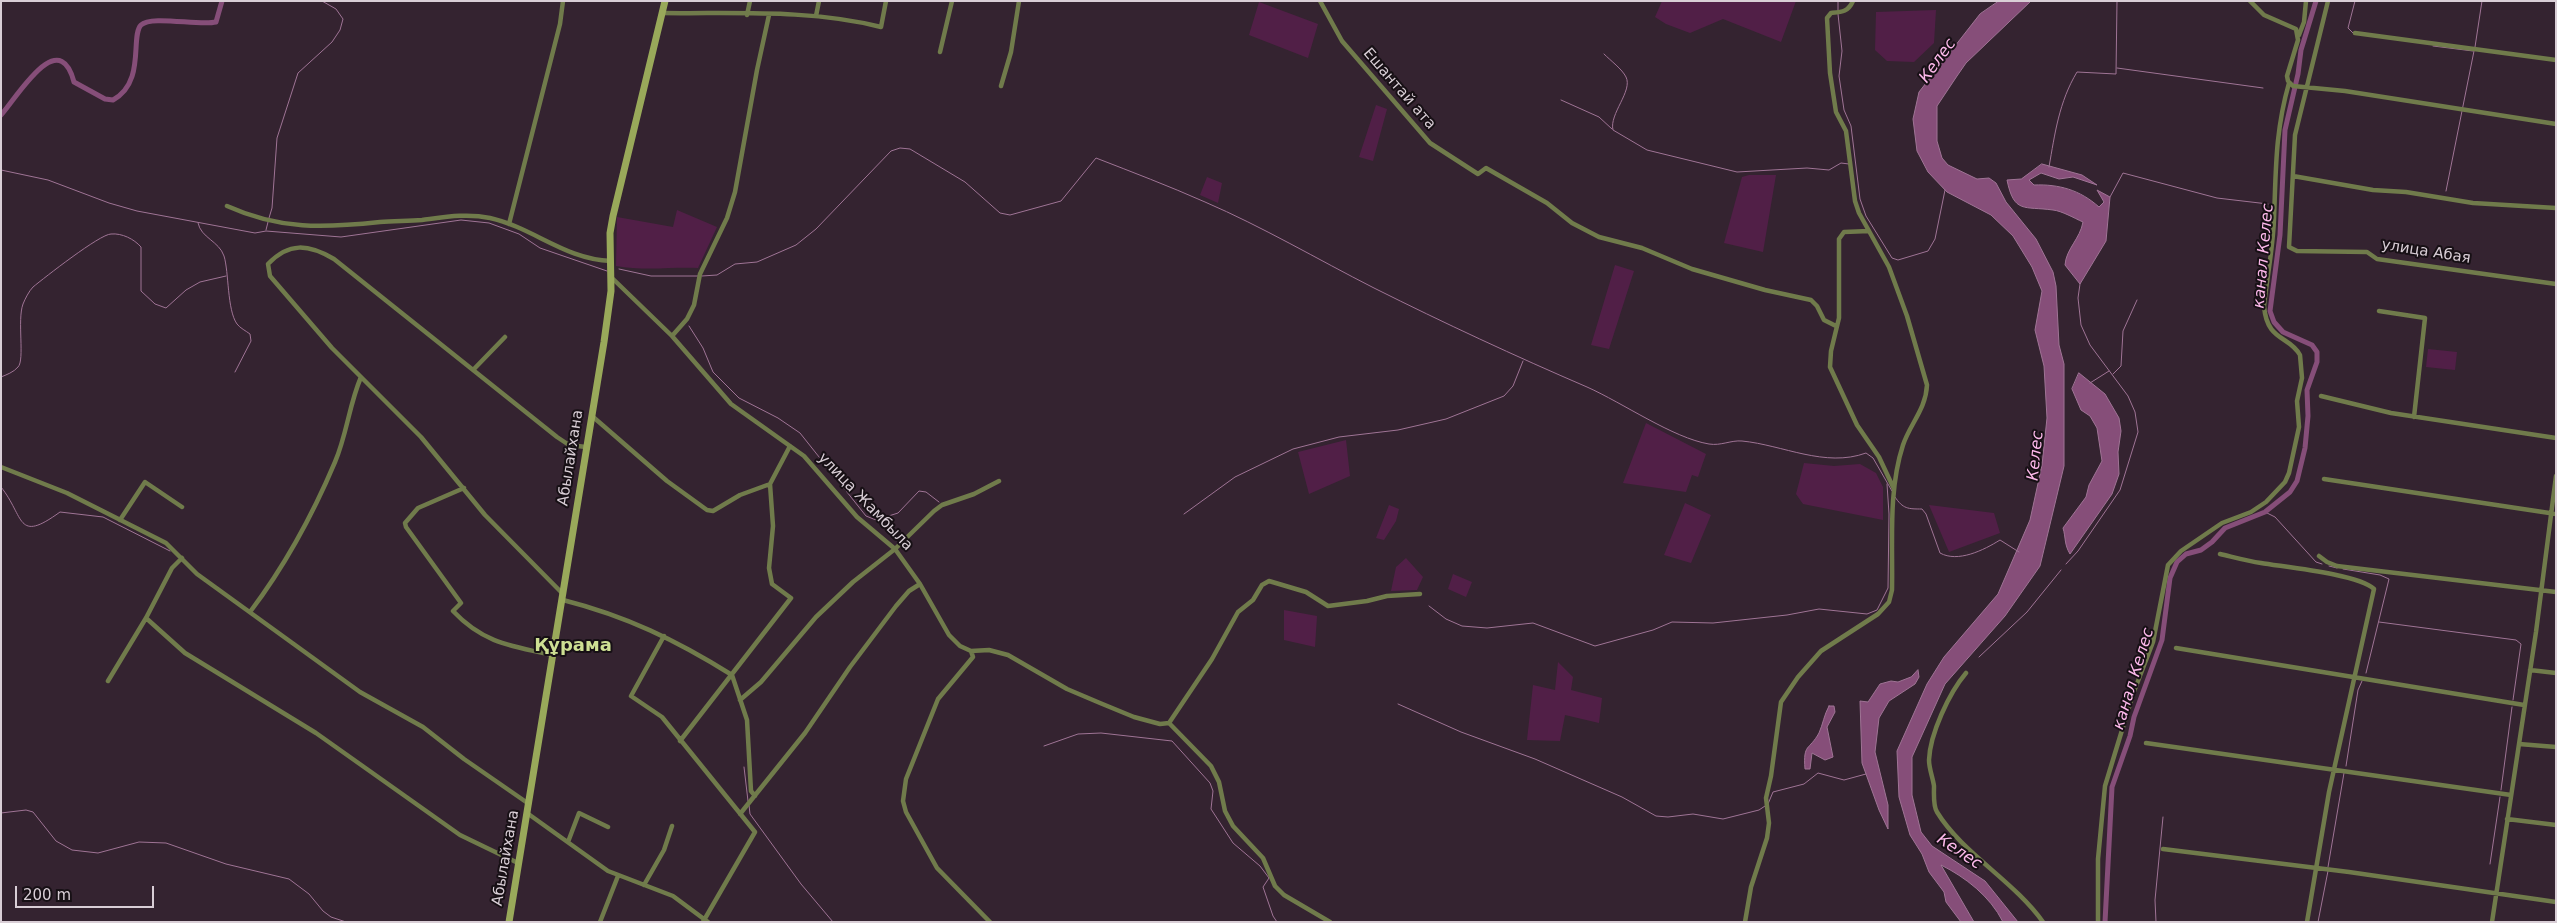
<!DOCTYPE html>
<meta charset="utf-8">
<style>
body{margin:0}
#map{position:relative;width:2557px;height:923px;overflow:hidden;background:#342330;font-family:"DejaVu Sans",sans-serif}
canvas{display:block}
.frame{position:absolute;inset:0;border:2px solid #d9ced6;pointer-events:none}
.scale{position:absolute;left:15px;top:886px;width:139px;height:22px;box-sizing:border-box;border:2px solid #d9ced6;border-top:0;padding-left:6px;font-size:15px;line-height:18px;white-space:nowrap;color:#d9ced6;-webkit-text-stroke:4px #171015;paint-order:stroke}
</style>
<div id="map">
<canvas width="2557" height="923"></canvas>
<div class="frame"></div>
<div class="scale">200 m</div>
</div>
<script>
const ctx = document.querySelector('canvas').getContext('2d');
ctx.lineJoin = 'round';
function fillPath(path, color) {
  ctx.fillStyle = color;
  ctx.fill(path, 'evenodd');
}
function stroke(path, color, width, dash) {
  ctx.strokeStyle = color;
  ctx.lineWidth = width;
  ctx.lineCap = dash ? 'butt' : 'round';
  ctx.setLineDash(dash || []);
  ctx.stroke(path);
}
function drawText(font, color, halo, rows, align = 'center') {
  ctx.font = font + ' "DejaVu Sans",sans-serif';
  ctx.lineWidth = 4;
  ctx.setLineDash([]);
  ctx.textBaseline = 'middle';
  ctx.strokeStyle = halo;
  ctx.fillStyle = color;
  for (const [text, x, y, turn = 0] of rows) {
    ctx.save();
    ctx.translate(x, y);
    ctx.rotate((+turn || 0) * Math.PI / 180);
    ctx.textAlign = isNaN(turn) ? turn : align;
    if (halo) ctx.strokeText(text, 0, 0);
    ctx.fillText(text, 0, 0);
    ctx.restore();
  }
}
fillPath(new Path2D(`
 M1662,1h134l-15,41 -58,-23 -33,14 -24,-9 -11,-7z
 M1259,2l59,22 -10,34 -59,-23z
 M1936,10l-2,33 -20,19 -27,-1 -12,-11 1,-38z
 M1376,105l11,4 -14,52 -14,-4z
 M1749,175h27l-13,77 -39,-9 18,-66z
 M1207,177l15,6 -4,20 -18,-8z
 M677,210l40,17 -19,41c-28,-1 -54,3 -82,-2l1,-49 56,10z
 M1615,265l19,6 -25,78 -18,-4z
 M2428,349l29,3 -2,18 -29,-3z
 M1646,423l60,31 -8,23 -6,-2 -6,17 -63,-9z
 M1346,440l4,36 -41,18 -11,-42z
 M1804,463l30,3 26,-2 16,9 7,14v33l-80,-16 -7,-10z
 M1685,503l26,12 -20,48 -27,-8z
 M1389,505l10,4 -3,12 -12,19 -8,-2z
 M1929,505l65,8 6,20 -51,19z
 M1406,558l17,19 -6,13 -26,1 5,-24z
 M1453,574l19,8 -6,15 -18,-8z
 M1284,610l33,6 -2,31 -31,-7z
 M1558,662l15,15 -2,13 31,8 -3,25 -34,-8 -5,26 -33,-1 6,-55 22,5z`), '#511f47');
const water = new Path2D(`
 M1999,1h32l-65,62 -9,13 -20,30v35l5,17 6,7 29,14 12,-1 7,5 10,19 30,37 17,33 3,14 3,59 5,19v102l-24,100 -35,50 -60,68 -33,73v38l9,37 11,14 53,35 33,41h-15c-13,-26 -38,-45 -62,-57l33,57h-13l-15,-20 -2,-10 -15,-20 -7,-18 -12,-19 -11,-38 -2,-46 30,-67 17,-27 54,-63 32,-74 12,-55 5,-47 -3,-52 -9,-36 7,-39 -10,-24 -19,-31 -22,-21 -44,-23 -19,-20 -11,-21 -4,-32 6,-27 61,-78z
 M2042,164l40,11 15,10 -24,-8 -14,2 -18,-6 -12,7 5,5c25,-1 46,5 65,22l5,-5 -7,-12 13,7 -4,44 -26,43 -15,-19c1,-16 15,-26 18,-43 -9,-4 -21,-11 -30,-12 -29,-4 -39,4 -46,-30l14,-1z
 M2079,373l26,21 14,24 2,13 -3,21 1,22 -7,20 -42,60c-6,-10 -4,-16 -7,-26l23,-31 3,-12 13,-24 -5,-33 -7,-12 -9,-6 -9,-21z
 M1918,670l1,7 -4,7 -26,17 -10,17 -4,34 13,53v24l-9,-19 -17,-47 -2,-62 8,1 12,-18 11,-3 7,1 13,-5z
 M1829,706h5l1,6 -8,15 6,30 -8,3 -13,-7 -2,16h-5c-2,-26 4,-18 14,-36 4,-9 5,-18 10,-27z`);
fillPath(water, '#864e79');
stroke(water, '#9f7495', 1);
stroke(new Path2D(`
 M1838,10v-9
 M1838,14l4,37 -3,25 5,34 7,16 9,73 6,17 26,42 6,2 30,-9 7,-12 10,-49
 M2353,33l-5,-5 7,-27
 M2433,46l40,5
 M2475,47l7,-46
 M1604,54c7,7 18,15 22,23 7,14 -17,37 -13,53l34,20 90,22 70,-4 22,2 12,-7 8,1
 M2117,68l146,20
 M1561,100l38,17 13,12
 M2049,167c6,-34 10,-65 28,-95l39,2 1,-73
 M1,170l47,10 61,23 28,8 118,22 11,-2 75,6 120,-17 28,3 30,11 21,14 67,23
 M2446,191l28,-140
 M2110,197l13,-24 94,25 51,6
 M269,218l3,-10 5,-70 21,-65 34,-31 8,-12 3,-11 -7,-10 -14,-8
 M198,223c3,15 21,18 26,33 5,16 3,54 13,68 3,4 9,7 13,10l1,7 -16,31
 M266,230l2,-8
 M619,269l32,7h47
 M702,276l15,-1 18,-11 22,-2 39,-17 20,-16 75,-78 9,-3 10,1 55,33 35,31 10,2 51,-14 35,-43c36,14 73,28 109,44 58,25 112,57 169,86 70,35 141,68 213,99 36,16 86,51 122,57 12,2 22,-4 33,-3 41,4 83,27 124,12l7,5 19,33
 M689,326l14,22 10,24 26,26 39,20 22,15 66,83 10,4 22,-7 21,-22 7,1 13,10
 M2113,374l8,-8 2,-35 14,-31
 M1,377c5,-2 13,-5 17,-10 7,-7 -1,-47 5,-63 2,-5 6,-13 10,-17 11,-9 67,-53 78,-53 11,-1 23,5 30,13v44l14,13 11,4 20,-18 14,-8 26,-6
 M2090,383l19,-12
 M1,487c24,30 15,57 59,25l43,5 67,34
 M1895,497c8,12 13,12 27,12l4,5 14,39c18,10 44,-3 60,-13l19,12
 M2265,512l10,5 41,45 6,2
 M1184,514l51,-37 58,-28 46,-12 59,-7 48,-11 58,-23 9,-10 10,-25
 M2066,564l12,-13 42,-61 18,-58 -3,-20 -7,-16 -38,-51 -9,-20 -3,-27 2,-14
 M2329,566l8,2
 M2343,569l37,6 9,4 -23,94
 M1429,606l17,13 16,7 25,2 46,-5 62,23 58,-16 19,-8 41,1 74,-8 32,-6 48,5 10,-4 11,-22 1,-74 -2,-30
 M2379,622l137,18 5,4 -8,56
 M1979,657l48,-45 34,-42
 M1398,704l63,28 74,27 87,38 34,19 12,1 25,-3 30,5 36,-9 6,-4
 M1044,746l34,-12 23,-1 71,8 38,42 3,8 -2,18 22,34 27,23 9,12 -6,9 10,29 4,6
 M2346,766l12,-76 4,-9
 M744,767l4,34
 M2501,790l11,-83
 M1768,804l5,-12 31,-8 14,-11 26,7 22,-6
 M749,805l1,9 51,70 32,38
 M1,813l25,-3 7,2 23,29 16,9 26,3 41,-11 27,1 60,21 63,15 20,15 14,17 8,6 15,5
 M2490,864l10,-67
 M2328,867l16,-94
 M2156,922l-1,-22 8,-83
 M2318,922l10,-51`), '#9f7495', 1);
stroke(new Path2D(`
 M1,115c15,-16 58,-91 73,-33l31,17 8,1c33,-18 17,-64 28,-75 10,-10 58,1 75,-3l6,-21
 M2105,922l7,-135 18,-51 4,-19 28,-77 8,-62 7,-16 9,-8 15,-4 11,-8 13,-14 40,-16 25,-20 7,-11 8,-33 3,-32 -1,-26 10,-28v-10l-5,-7 -29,-13 -9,-10 -4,-11 10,-76 5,-105 13,-56 3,-24 15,-49`), '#864e79', 5);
stroke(new Path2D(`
 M1320,1l22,40 88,102 48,31 8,-6 61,35 25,20 27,14 43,11 50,21 73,21 46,10 6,6 7,14 12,6
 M2250,1l14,14 32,14 2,11 -11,36 1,5 5,5 52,5 211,33
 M2328,1l-33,134 -6,112 8,4 70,1 10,7 179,25
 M662,13c72,1 148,-4 219,14l5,-26
 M747,15l3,-14
 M816,16l3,-15
 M2355,33l201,27
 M2299,35l5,-13 2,-21
 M940,52l12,-51
 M1001,86l10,-34 8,-51
 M2293,176l80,14 33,2 67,11 83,5
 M227,206c53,24 97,22 153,16 14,-1 28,-1 42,-2 23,-3 45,-7 68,-2 44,10 74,41 121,43
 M509,224l51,-200 3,-23
 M1869,231l-25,1 -5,7v79l-8,33 -1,16 27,58 22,32 15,32
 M611,277l61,59 59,68 73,52 53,61 38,32 25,35 29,51 11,11 11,5 18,-1 19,5 59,34 33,14 34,14 26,7 9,-1
 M2379,311l46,7 -11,99
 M672,336l15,-17 7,-14 6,-31 27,-56 8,-26 22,-122 12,-55
 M474,369l31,-32
 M2321,396l70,17 165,25
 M592,416l75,65 40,29 6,1 27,-16 30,-11
 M1,467l66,26 99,50 31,31 163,118 63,35 41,32 65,45
 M2324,479l232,35
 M464,488l-46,20 -13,15 1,4 55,76 -8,8c30,32 58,35 100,44
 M120,520l25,-38 37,25
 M2220,554c13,3 27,7 41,9 23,4 97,11 113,26l-45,203 -22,130
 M2319,556l8,6 10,4 219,26
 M563,594l-78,-79 -64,-78 -89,-89 -62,-72 -2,-12c21,-22 40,-20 66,-5l223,178 12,8 17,2
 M563,600c63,16 113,40 169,75l15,45 4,71 4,5
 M250,612c34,-45 63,-98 85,-150 12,-28 14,-57 26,-85
 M146,618l39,35 131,80 144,102 58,28
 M664,636l-33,60 31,21 93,115 -52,90
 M2176,648l348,57
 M971,651l2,6 -35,42 -32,80 -3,22 3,11 31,56 53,54
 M2530,670l26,3
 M1966,673c-17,20 -36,61 -37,87 0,9 4,18 5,26 0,8 -1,20 3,26 25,41 77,69 106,110
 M108,681l38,-63 26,-50 10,-10
 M740,700l21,-18 55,-65 37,-35 42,-33 39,-38 8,-6 32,-11 25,-13
 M1169,723l43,-64 26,-47 15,-12 9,-15 7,-4 37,11 22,14 39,-5 20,-5 33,-2
 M1169,723l42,43 8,16 6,29 8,15 30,32 12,28 9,9 46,27
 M680,741l111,-143 -19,-14 -3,-16 4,-42 -3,-42 20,-38
 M2146,743l365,52
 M2519,744l37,3
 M527,813l81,58 65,25 35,26
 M740,814l65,-81 45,-66 46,-61 13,-15 11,-7
 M2507,819l49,6
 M568,842l11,-29 29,14
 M2163,849l186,23 207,30
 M644,885l20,-35 8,-24
 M600,922l18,-46
 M1745,922l6,-35 16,-49 2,-15 -3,-25 5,-22 10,-74 17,-25 23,-26 57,-37 11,-12 3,-12c1,-47 -4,-99 11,-145 7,-21 23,-36 24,-60l-20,-69 -18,-49 -30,-54 -4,-12 -9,-70 -10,-19 -6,-39 -3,-55 4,-5c11,-1 17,-1 22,-12
 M2098,922v-63l7,-73 28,-92 20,-52 15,-77 13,-14 41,-28 29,-11 15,-10 19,-20 4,-9 10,-46 -2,-26 5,-23 -2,-23c-11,-20 -33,-13 -36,-49 3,-29 9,-58 10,-87 2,-49 1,-87 15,-136
 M2492,922l44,-290 20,-156`), '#707b4b', 4.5);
stroke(new Path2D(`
 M509,922l95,-580 7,-51 -1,-58 3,-17 52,-215`), '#99a95a', 7);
drawText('15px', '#d9ced6', '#171015', [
 ["Ешантай ата",1399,89,49],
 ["улица Абая",2426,252,9],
 ["Абылайхана",571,458,-81],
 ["улица Жамбыла",865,502,46],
 ["Абылайхана",506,858,-80]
]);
drawText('italic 16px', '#fdb9eb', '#171015', [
 ["Келес",1938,61,-54],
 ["канал Келес",2264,256,-85],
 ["Келес",2036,456,-84],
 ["канал Келес",2134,679,-73],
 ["Келес",1959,852,34]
]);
drawText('bold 18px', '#cedf93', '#171015', [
 ["Құрама",573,646]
]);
</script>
